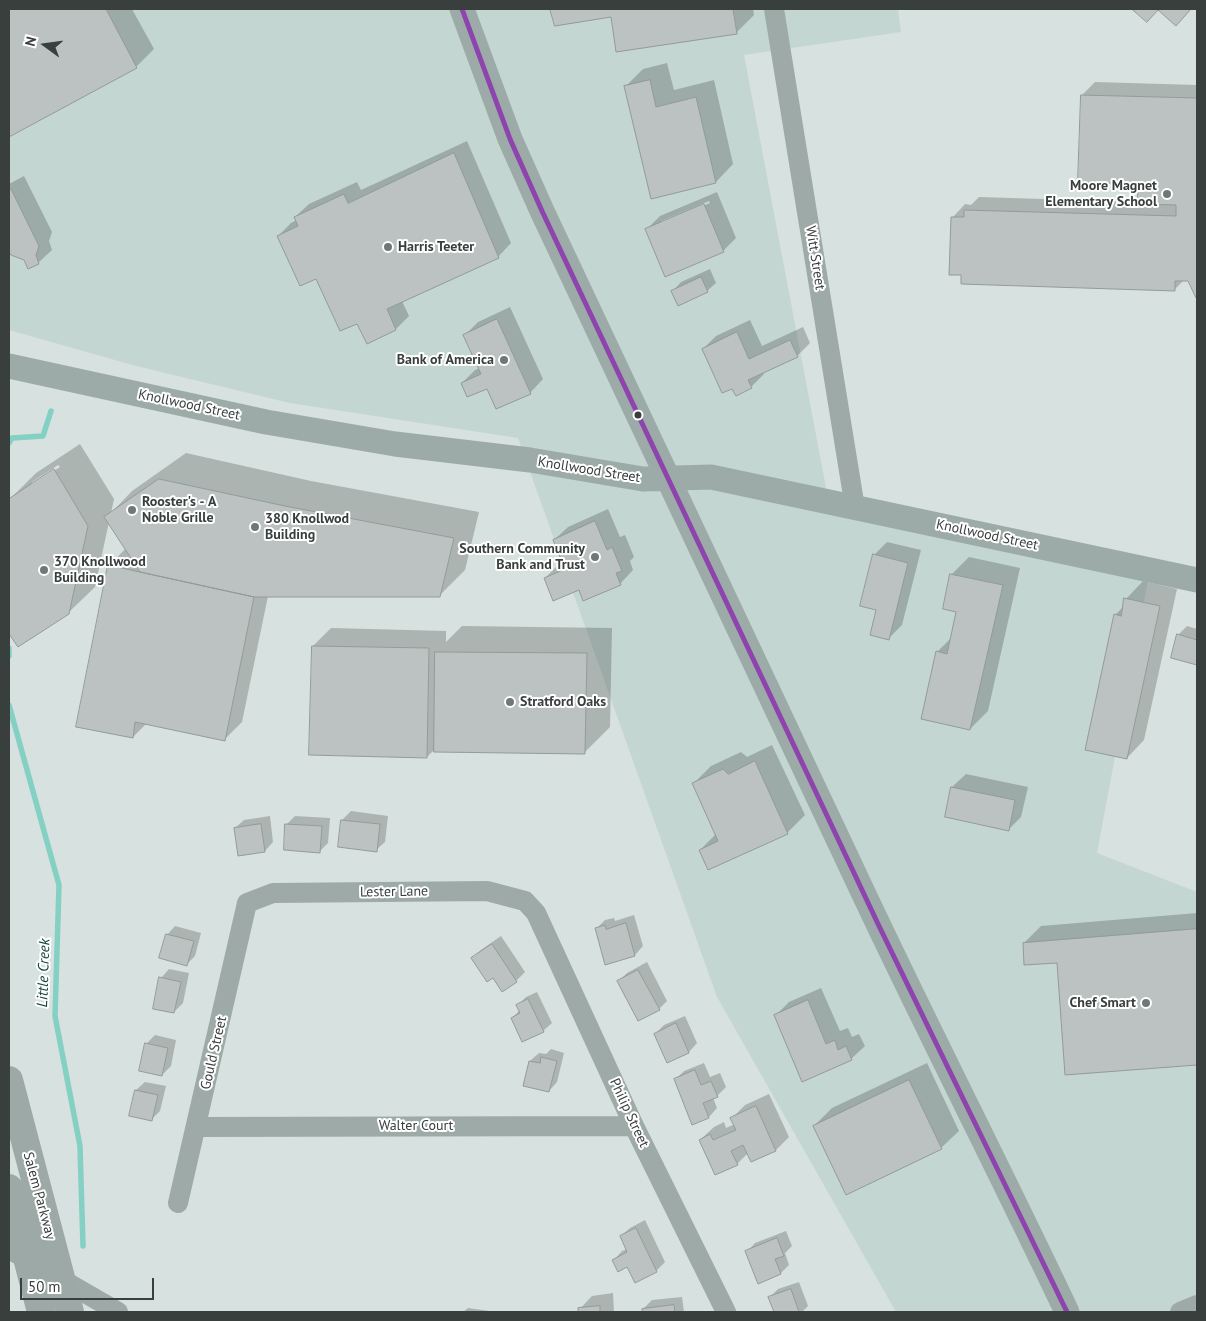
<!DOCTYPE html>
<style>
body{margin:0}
#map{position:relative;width:1206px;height:1321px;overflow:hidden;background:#d7e1df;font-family:"PT Sans",sans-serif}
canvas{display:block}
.frame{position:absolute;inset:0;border:10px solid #383f3d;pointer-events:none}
.north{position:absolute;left:20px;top:20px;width:50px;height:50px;-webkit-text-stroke:4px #fff;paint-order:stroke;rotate:284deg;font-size:14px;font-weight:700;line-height:20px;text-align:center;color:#383f3d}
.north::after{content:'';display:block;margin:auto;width:18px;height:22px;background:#383f3d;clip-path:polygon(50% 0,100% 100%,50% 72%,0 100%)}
.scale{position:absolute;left:20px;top:1278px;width:134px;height:22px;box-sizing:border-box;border:2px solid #383f3d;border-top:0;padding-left:6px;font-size:15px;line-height:18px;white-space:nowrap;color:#383f3d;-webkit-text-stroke:4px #fff;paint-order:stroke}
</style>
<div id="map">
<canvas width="1206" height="1321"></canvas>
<div class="frame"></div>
<div class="north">N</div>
<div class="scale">50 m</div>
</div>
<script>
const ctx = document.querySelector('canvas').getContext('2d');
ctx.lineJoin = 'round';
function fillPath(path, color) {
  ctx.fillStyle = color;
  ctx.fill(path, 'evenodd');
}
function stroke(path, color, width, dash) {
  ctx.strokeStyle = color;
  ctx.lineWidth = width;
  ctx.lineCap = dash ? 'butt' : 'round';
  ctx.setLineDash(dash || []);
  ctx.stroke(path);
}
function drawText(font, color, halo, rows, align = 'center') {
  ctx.font = font + ' "PT Sans",sans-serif';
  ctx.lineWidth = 4;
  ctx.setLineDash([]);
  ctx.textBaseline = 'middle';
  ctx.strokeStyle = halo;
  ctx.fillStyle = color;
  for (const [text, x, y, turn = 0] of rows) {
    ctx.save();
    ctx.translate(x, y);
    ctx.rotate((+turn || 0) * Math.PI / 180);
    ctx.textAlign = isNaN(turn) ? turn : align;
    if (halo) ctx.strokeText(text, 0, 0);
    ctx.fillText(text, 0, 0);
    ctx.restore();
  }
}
fillPath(new Path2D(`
 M9,9h889l3,23 -157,23 87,459 317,66 -51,273 100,39v420h-301l-179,-315 -199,-559 -228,-35 -154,-37 -127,-36z`), '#c4d6d2');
fillPath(new Path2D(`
 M9,9h123l22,40 -18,18 -127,68z
 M551,9h202l1,6 -18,18 -124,-17 -56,8z
 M667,63l7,27 40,-10 19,84 -17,18 -64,15 -26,-111 17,-17z
 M1095,82l102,3v211l-8,-16h-5l-10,10 -212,-16 -10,-56 13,-14 6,1 8,-8 160,5v-19l-57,-88z
 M467,141l44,102 -13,14 -96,44 7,15 -13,13 -38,-7 -80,-86 13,-13 6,-3 -2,-3 14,-13 48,-22 4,8z
 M24,176l28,56 -3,9 3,9 -14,13 -27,-9 -2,-5v-65z
 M717,192l19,46 -13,13 -76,-22 13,-13zM709,201l1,2 -49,21v-3z
 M710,269l6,14 -9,8h-34l8,-9z
 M510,307l33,72 -13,14 -68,-10 13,-13 5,-2 -15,-33 13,-13z
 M750,320l12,26 41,-19 7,16 -13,13 -34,16 1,2 -13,13 -48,-38 13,-13z
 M80,444l34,55 -3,14 21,-22 54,-38 125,28 168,31 -14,58 -26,26h-171l-26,126 -17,17 -78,-16 -14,14 -24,-171 17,-18 -17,-26 -14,65 -27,26 -49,32 -10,-13 1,-133 26,-26zM58,465l2,2 -28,18v-3z
 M608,509l12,28 5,-2 9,22 -4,4 3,9 -13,14 -40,5 -35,-11 13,-13 6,-2 -10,-23 14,-13z
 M887,542l34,8 -19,75 -13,13 -11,-29 -4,-54z
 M969,557l51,11 -32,143 -18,18 -33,-77 15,-15 5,-26 -5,-37z
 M1143,581l34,8 -33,151 -17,18 -12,-143 9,-9 2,-7z
 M462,626l150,2 -2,99 -26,26 -150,-3 -7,7 -114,-111 18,-18 115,3v11z
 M1187,626l10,3v34l-25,-6 6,-22z
 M772,745l33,70 -18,18 -87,17 16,-16 -23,-50 18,-18 30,-14 6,5z
 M966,774l62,13 -7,30 -13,13 -62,-14 6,-29z
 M351,811l37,5 -3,26 -9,8 -37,-4 3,-26z
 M270,816l3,26 -8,9 -30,-23 9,-8z
 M295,816l35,2 -2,25 -8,8 -34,-26z
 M1197,913v150l-130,11 -9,-113 -34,-18 17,-17z
 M634,915l9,31 -8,9 -39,-26 9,-9 9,-2 1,3z
 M175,926l26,7 -6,23 -8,8 -20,-29z
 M501,936l24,36 -9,9 -23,-5 -20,-18 8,-8z
 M647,962l20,39 -8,8 -40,-28 8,-8z
 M169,969l20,4 -6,30 -9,9 -13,-34z
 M821,988l19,43 8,-3 4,9 7,-3 6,12 -14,13 -75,-44 13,-13z
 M537,992l15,31 -9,8 -31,-13 8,-8 -2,-5 8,-8z
 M685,1016l12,27 -8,9 -34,-18 9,-9z
 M155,1035l21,5 -5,26 -9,9 -16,-31z
 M551,1049l13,4 -7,29 -8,9 -19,-30 9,-8 7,1z
 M704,1063l6,14 10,-4 6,14 -9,9 -4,2 4,10 -8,9 -34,-37 9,-9z
 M927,1063l32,68 -18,17 -127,-22 18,-18z
 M145,1082l21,4 -6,25 -8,8 -16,-29z
 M769,1094l20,43 -13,13 -24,11 -4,-8 -11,11 -37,-24 14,-13 10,-5 2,6 9,-4 -3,-6 13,-13z
 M645,1220l20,42 -9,9 -28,-5 -14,-6 8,-9 5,-2 -6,-13 9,-8z
 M786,1231l6,15 -7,7 4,12 -8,8 -34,-21 8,-9z
 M799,1282l9,24 -6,6h-27l-5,-15 8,-8z
 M613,1293l1,19h-37l15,-16z
 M682,1297l2,15h-40l-1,-3 9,-9z
 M468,1308l29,4h-34z`), '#0003');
stroke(new Path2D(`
 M9,443l3,-5 31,-2 8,-25
 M9,648v8
 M9,705l50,180 -4,131 25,130 3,100`), '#84d0c3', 5.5);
const building = new Path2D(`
 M9,9h97l31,59 -128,69z
 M550,9h183l4,25 -121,18 -5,-35 -56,9z
 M1132,9h59l-15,17 -18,-16 -11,12z
 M650,80l6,27 40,-10 20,86 -65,16 -27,-113z
 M1081,95l116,3v199l-1,1 -8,-17h-13v10l-214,-7v-9h-12l2,-58h13v-7l212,6v-11l-39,-1 1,-20 -60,-2z
 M454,153l45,105 -112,51 9,21 -29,14 -10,-20 -17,7 -24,-52 -16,7 -23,-50 21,-10 -4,-9 50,-23 4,9z
 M11,189l28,57 -3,9 3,9 -11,5 -4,-9 -13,-5 -2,-3v-62z
 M704,204l20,48 -59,25 -20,-48z
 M701,277l7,15 -30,14 -7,-15z
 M497,319l34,75 -35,15 -9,-20 -20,8 -6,-14 20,-9 -18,-39z
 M737,332l12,27 41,-19 8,17 -50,23 4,8 -16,8 -4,-7 -10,4 -20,-44z
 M54,469l34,57 -19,88 -51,33 -9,-13v-135z
 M159,479l126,27 169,32 -14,59h-186l-114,-25 -36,-55z
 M595,521l12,29 5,-3 10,24 -6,2 5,12 -38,16 -4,-11 -26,11 -9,-23 21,-9 -12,-29z
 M873,554l35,9 -19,77 -19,-5 6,-25 -16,-4z
 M108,565l146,32 -29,144 -90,-19 -2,16 -57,-11z
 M950,574l53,11 -33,145 -49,-11 15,-68 11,3 9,-42 -13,-3z
 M1124,598l36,8 -33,153 -42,-9 29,-136 7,2z
 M1177,634l20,6v25l-26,-7z
 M312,646l117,2 -2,110 -118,-3z
 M435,652l152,1 -2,101 -151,-2z
 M755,761l33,73 -80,36 -9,-20 19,-9 -26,-58 31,-14 5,5z
 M951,787l64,13 -6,31 -64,-14z
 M341,820l39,4 -3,28 -39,-5z
 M261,824l4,28 -27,4 -4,-28z
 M285,824l37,2 -2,27 -36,-3z
 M626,923l9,33 -30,9 -10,-37 10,-3 1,4z
 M1197,929v136l-132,10 -8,-112 -33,2 -1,-22z
 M166,934l28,7 -7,25 -28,-8z
 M492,944l25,38 -15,10 -9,-14 -6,4 -16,-24z
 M638,970l22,40 -22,11 -21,-40z
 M159,977l22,5 -7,31 -21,-4z
 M528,999l16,33 -22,10 -11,-24 9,-5 -4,-8z
 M808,1000l18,44 9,-4 3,10 8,-4 6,14 -50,22 -28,-67z
 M676,1023l13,30 -22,10 -13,-29z
 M145,1043l23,5 -6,28 -23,-5z
 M541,1057l16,4 -8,31 -26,-6 6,-25 11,2z
 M695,1070l6,15 10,-4 7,16 -15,6 6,15 -17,7 -18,-46z
 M909,1080l33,69 -96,46 -33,-69z
 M135,1090l23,5 -6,26 -23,-5z
 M756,1106l20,45 -25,11 -8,-17 -12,6 7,14 -23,10 -16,-35 11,-6 3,6 23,-10 -6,-12z
 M636,1228l21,44 -22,11 -8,-16 -9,5 -6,-12 15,-8 -7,-16z
 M777,1238l7,18 -9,3 6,15 -23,10 -13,-33z
 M791,1289l8,23h-25l-6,-15z
 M674,1305l1,7h-33v-3z
 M600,1306v6h-22v-4z`);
fillPath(building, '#bbc2c1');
stroke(building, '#939b99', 1);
stroke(new Path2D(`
 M774,9l81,499
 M197,1127l437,-1
 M178,1203l69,-300 26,-10 214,-2 38,10 11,12 98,213 92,186
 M9,1249l109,63
 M1180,1312l17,-7`), '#9daaa8', 20);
stroke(new Path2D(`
 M462,9l48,130 32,72c103,220 209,439 311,660 69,148 144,293 214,441
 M9,366l257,56 129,22 135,16 113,19 68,-2 486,103`), '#9daba8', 25);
stroke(new Path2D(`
 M9,1080l61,232
 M9,1188l32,124`), '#9da9a6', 28);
stroke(new Path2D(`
 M462,9l48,130 32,72 337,715 188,386`), '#8e44ad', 5);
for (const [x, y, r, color] of [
 [1167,194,5,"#707876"],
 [388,247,5,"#707876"],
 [504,360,5,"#707876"],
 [638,415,4.5,"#383f3d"],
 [132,510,5,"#707876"],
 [255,527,5,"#707876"],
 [595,557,5,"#707876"],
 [44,570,5,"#707876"],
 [510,702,5,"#707876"],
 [1146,1003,5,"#707876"]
]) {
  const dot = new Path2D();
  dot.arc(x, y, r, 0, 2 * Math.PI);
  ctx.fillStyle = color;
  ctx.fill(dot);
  stroke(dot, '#fff', 2);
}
drawText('bold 14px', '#383f3d', '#fff', [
 ["Moore Magnet",1157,186,"right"],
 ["Elementary School",1157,202,"right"],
 ["Harris Teeter",398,247],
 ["Bank of America",494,360,"right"],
 ["Rooster's - A",142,502],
 ["Noble Grille",142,518],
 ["380 Knollwod",265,519],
 ["Building",265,535],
 ["Southern Community",585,549,"right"],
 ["Bank and Trust",585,565,"right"],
 ["370 Knollwood",54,562],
 ["Building",54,578],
 ["Stratford Oaks",520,702],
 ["Chef Smart",1136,1003,"right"]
], 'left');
drawText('14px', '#383f3d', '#fff', [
 ["Witt Street",815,258,81],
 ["Knollwood Street",189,405,12],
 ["Knollwood Street",589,470,9],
 ["Knollwood Street",987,535,12],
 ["Lester Lane",394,892,-1],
 ["Gould Street",214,1053,-77],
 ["Philip Street",629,1113,65],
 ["Walter Court",416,1126],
 ["Salem Parkway",39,1196,75]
]);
drawText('italic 15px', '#16453e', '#fff', [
 ["Little Creek",44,973,-88]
]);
</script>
